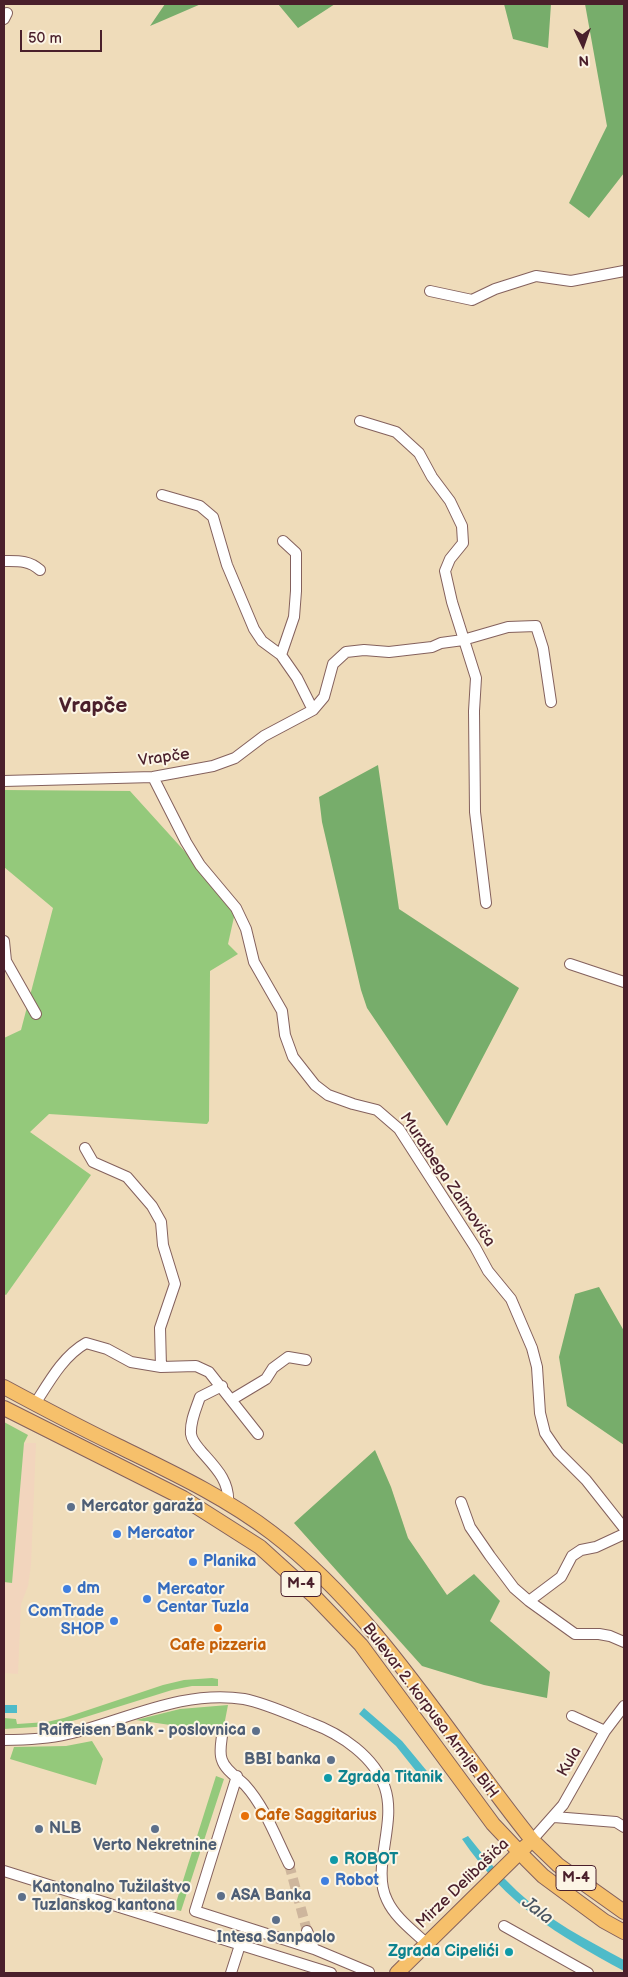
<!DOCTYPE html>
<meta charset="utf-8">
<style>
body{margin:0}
#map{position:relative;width:628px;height:1977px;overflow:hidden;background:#efdcba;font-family:"Balsamiq Sans",sans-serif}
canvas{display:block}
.frame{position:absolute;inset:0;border:5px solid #4a1f2b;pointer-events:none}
.north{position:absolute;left:558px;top:20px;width:50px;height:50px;-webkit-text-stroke:4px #fcf5e5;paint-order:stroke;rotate:177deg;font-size:14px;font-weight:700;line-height:20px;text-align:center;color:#4a1f2b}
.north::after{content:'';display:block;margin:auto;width:18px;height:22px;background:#4a1f2b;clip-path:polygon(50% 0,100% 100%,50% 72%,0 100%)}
.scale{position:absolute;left:20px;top:30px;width:82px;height:22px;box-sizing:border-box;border:2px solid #4a1f2b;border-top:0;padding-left:6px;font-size:15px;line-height:18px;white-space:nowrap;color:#4a1f2b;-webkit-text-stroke:4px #fcf5e5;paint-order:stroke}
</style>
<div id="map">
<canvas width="628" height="1977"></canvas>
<div class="frame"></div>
<div class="north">N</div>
<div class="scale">50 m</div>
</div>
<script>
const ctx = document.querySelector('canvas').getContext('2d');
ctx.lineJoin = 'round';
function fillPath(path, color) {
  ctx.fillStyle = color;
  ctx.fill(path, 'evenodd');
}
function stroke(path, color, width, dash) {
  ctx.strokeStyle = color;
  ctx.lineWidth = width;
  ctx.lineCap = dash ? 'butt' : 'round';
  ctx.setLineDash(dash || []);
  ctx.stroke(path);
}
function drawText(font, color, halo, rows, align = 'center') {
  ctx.font = font + ' "Balsamiq Sans",sans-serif';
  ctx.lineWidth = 4;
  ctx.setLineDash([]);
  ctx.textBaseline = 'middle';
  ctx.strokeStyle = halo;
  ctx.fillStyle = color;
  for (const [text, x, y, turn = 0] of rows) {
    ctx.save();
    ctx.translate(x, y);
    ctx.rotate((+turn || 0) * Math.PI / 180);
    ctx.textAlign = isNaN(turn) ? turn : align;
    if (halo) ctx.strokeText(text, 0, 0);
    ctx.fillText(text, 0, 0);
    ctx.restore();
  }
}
fillPath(new Path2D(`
 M4,1422l24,13 -4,8h12l-5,122 -3,21 -7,18 -3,70 -14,-1z`), '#f2d5bd');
fillPath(new Path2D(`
 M4,790l126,1 106,117 -8,36 10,10 -28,17 -1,150 -2,3 -158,-10 -19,18 61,43 -85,120 -2,-1v-256l17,-8 32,-122 -49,-41z
 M4,1422l24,13 -4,8 -12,140 -8,-1z
 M212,1678l6,1v7h-26l-20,4 -96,30 -25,6 -47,3v-11l12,1 1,5 30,-2 17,-4 99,-33 21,-5z
 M228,1705l-6,31 -45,-10 -41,-6 44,-11z
 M92,1741l11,18 -7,26 -86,-26 4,-12 52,-1z
 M216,1776l8,3 -43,132 -7,-2z`), '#94c97b');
fillPath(new Path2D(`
 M165,4h36l-51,22z
 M278,4h57l-37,24z
 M504,4h47l-3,44 -35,-9z
 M585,4h39v169l-35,45 -20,-15 38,-77z
 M378,765l21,144 120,79 -72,138 -80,-118 -6,-18 -39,-168 -3,-25z
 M599,1287l25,44v114l-57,-39 -8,-49 16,-63z
 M375,1450l16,37 17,51 39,57 27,-21 26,27 -10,20 60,51 -3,26 -63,-13 -62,-19 -128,-143z`), '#77ad6b');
fillPath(new Path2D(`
 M4,1705h13v8h-13z
 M364,1708l38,33 29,35 -7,5 -28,-35 -37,-32z
 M468,1836c15,19 31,38 49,55 31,29 70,49 107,69v11c-68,-37 -117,-66 -162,-132z`), '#4ebbc9');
stroke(new Path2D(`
 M289,1864l18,67`), '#ceb69d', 10, [10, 5]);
const minor = new Path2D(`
 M4,19l3,-6
 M430,291l42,9 23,-11 41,-13 35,5 53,-10
 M360,421l36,11 23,21 13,24 18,24 12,25 1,17 -13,16 -5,12 7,31 24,76 -2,33 1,101 11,91
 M162,495l38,11 13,11 14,48 27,64 8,12 19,14 16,23 16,32
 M4,561c14,0 25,-1 36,9
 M281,655l13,-38 2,-26v-38l-13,-12
 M153,777l33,65 14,23 36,43 10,21 8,33 28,49 3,24 8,22 22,28 13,10 25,9 24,6 22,19 76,118 13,24 23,28 21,49 5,19 3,46 5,20 13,19 28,28 38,48
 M4,781l149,-4 60,-11 22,-8 29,-22 49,-26 11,-13 9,-33 13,-12 18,-2 25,2 43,-5 9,-4 22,-3 45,-13 28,-1 7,22 8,54
 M4,941l2,20 30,53
 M570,964l54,18
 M161,1367l35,-1 13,6 49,62
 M222,1386l-22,11c-4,12 -10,24 -9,37 1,7 6,12 10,17 15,17 29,30 27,53
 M231,1400l35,-21 7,-11 15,-11 18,3
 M35,1404c14,-22 28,-48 51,-61l21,6 24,13 30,5 -1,-39 15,-44 -12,-39 -2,-23 -9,-16 -25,-29 -34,-15 -8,-14
 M461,1502l9,25 20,29 24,32 15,13 46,33h24l11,2 14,6
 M529,1601l32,-24 11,-21 9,-6 15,-3 28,-13
 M572,1716l33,15
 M222,1736c-1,8 -3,17 0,24 3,10 16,18 23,25 20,22 31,53 44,79
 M4,1740c21,0 43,-1 64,-6 56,-13 115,-45 176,-35 21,4 47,16 67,24 30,11 64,34 74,65 12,36 -14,80 2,112 9,20 31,34 46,50
 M237,1776l-42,135 119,38
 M554,1817l62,5 8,5
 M532,1840l31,-35 42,-74 19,-25
 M4,1871l327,102
 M504,1926l84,47
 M307,1931l7,18 55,23
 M231,1973l9,-28`);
const major = new Path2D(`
 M4,1387c37,20 75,40 114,59 53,26 107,51 154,87 107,82 177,204 260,307l26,25 66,47
 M4,1408l179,90 77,49 54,49 47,49 132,179 33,35 17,17 61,45 20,11
 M397,1973l129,-127`);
stroke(minor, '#84615d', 12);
stroke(major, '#84615d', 16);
stroke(minor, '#fff', 10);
stroke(major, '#f6c06b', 14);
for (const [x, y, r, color] of [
 [71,1507,5,"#5c6f8a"],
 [117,1534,5,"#3f7fe0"],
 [193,1562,5,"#3f7fe0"],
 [67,1589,5,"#3f7fe0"],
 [147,1599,5,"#3f7fe0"],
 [114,1621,5,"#3f7fe0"],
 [218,1628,5,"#e8710a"],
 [256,1731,5,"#5c6f8a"],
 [331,1760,5,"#5c6f8a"],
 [328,1778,5,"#0f9aa8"],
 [245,1816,5,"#e8710a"],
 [39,1829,5,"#5c6f8a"],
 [155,1829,5,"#5c6f8a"],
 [334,1860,5,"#0f9aa8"],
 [325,1881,5,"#3f7fe0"],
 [221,1896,5,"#5c6f8a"],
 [22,1897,5,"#5c6f8a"],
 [276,1920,5,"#5c6f8a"],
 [509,1952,5,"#0f9aa8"]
]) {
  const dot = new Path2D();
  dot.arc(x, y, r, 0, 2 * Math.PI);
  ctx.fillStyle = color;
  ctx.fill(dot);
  stroke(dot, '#fcf5e5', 2);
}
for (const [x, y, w] of [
 [301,1584,40],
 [576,1878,40]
]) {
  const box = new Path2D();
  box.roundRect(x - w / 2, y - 12.5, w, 25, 4);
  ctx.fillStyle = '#fcf5e5';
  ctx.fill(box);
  stroke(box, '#4a1f2b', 1);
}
drawText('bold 15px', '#4a1f2b', null, [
 ["M-4",301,1584],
 ["M-4",576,1878]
]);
drawText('16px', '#4a1f2b', '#fcf5e5', [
 ["Vrapče",164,758,-8],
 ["Muratbega Zaimovića",447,1180,56],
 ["Bulevar 2. korpusa Armije BiH",430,1711,53],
 ["Kula",570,1762,-60],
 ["Mirze Delibašića",463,1884,-44]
]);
drawText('bold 16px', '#4e5e75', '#fcf5e5', [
 ["Mercator garaža",81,1507],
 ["Raiffeisen Bank - poslovnica",246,1731,"right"],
 ["BBI banka",321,1760,"right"],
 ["NLB",49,1829],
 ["Verto Nekretnine",155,1846,"center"],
 ["Kantonalno Tužilaštvo",32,1888],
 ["Tuzlanskog kantona",32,1906],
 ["ASA Banka",231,1896],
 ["Intesa Sanpaolo",276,1938,"center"]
], 'left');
drawText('bold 16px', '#366cbe', '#fcf5e5', [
 ["Mercator",127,1534],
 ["Planika",203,1562],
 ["dm",77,1589],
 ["Mercator",157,1590],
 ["Centar Tuzla",157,1608],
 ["ComTrade",104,1612,"right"],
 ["SHOP",104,1630,"right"],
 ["Robot",335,1881]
], 'left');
drawText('bold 16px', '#c56008', '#fcf5e5', [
 ["Cafe pizzeria",218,1646],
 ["Cafe Saggitarius",255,1816,"left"]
]);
drawText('bold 16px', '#0d838f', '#fcf5e5', [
 ["Zgrada Titanik",338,1778],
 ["ROBOT",344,1860],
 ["Zgrada Cipelići",499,1952,"right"]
], 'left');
drawText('italic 18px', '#4b5662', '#fcf5e5', [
 ["Jala",537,1911,37]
]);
drawText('bold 21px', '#4a1f2b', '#fcf5e5', [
 ["Vrapče",93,707]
]);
</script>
